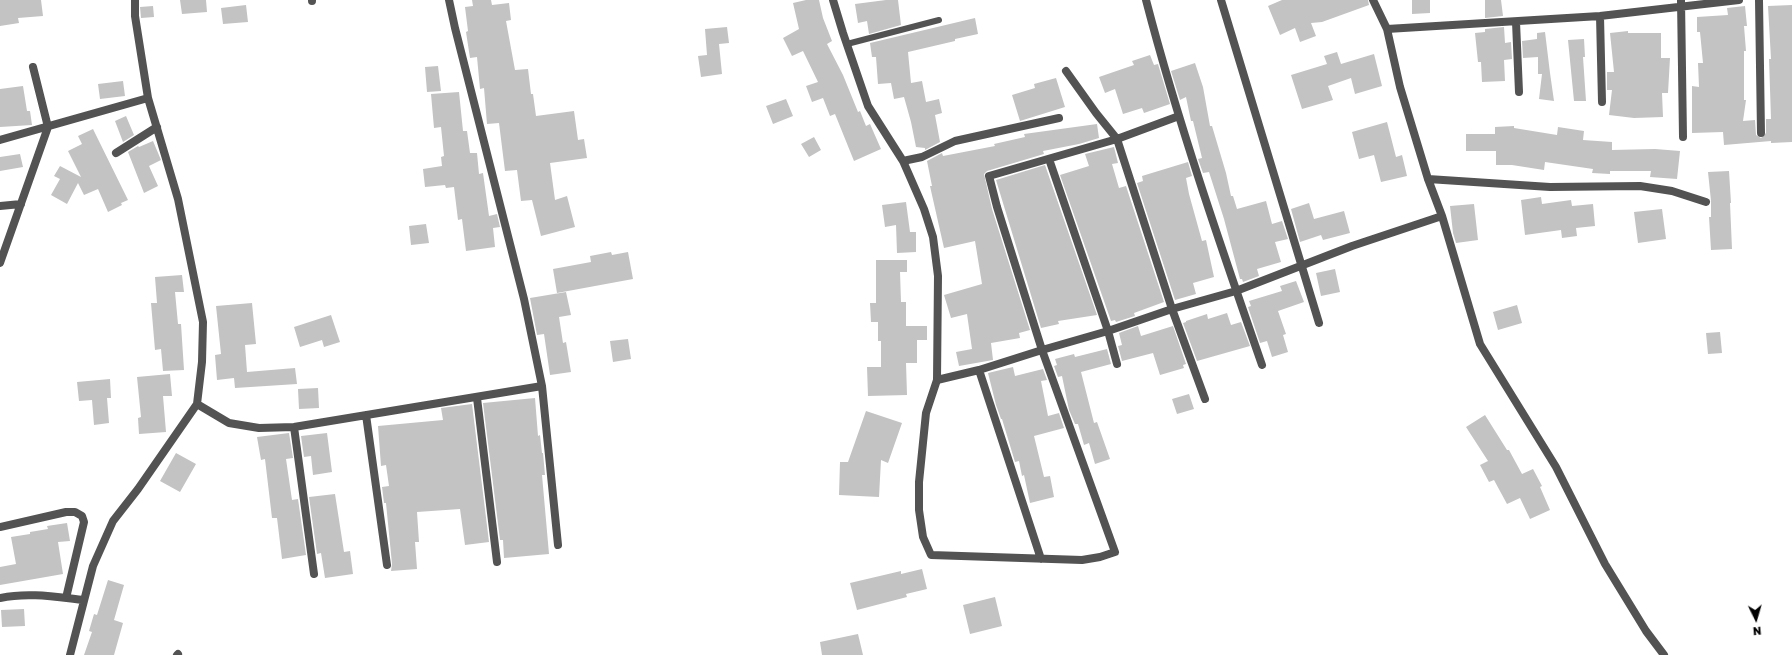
<!DOCTYPE html>
<style>
body{margin:0}
#map{position:relative;width:1792px;height:655px;overflow:hidden;background:#fff;font-family:"Golos Text",sans-serif}
canvas{display:block}
.north{position:absolute;left:1736px;top:599px;width:40px;height:40px;-webkit-text-stroke:3px #fff;paint-order:stroke;rotate:175deg;font-size:11px;font-weight:700;line-height:16px;text-align:center;color:#000}
.north::after{content:'';display:block;margin:auto;width:14px;height:18px;background:#000;clip-path:polygon(50% 0,100% 100%,50% 72%,0 100%)}
</style>
<div id="map">
<canvas width="1792" height="655"></canvas>
<div class="north">N</div>
</div>
<script>
const ctx = document.querySelector('canvas').getContext('2d');
ctx.lineJoin = 'round';
function fillPath(path, color) {
  ctx.fillStyle = color;
  ctx.fill(path, 'evenodd');
}
function stroke(path, color, width, dash) {
  ctx.strokeStyle = color;
  ctx.lineWidth = width;
  ctx.lineCap = dash ? 'butt' : 'round';
  ctx.setLineDash(dash || []);
  ctx.stroke(path);
}
fillPath(new Path2D(`
 M0,0h41l2,16 -25,2 1,5 -19,3z
 M180,0h26l1,12 -25,2z
 M472,0h19l1,5 17,-2 2,17 -5,1 9,49 13,-1 3,25h2l3,22 38,-5 4,29 6,-1 3,19 -37,5 5,37 12,-4 8,31 -34,9 -9,-36 -11,1 -4,-31 -12,1 -6,-48 -12,1 -3,-36 -4,1 -3,-32 -7,1 -4,-26 2,-1 -3,-24 8,-1z
 M806,0h13l4,18 9,23 -5,3 16,31 15,37 2,-1 6,15 4,-2 11,25 -27,12 -19,-47 -5,2 -7,-18 -11,4 -6,-16 12,-4 -15,-31 -11,5 -9,-18 16,-9 -6,-26z
 M886,0h12l3,25 -32,9 -2,-13 -9,2 -3,-19z
 M1282,0h86l1,5 -47,17 -11,1 5,13 -16,6 -5,-14 -15,7 -12,-29z
 M1412,0h18v13l-18,1z
 M1485,0h16l2,16 -18,2z
 M246,5l2,17 -25,2 -2,-16z
 M1792,5v137l-21,1v-2l-47,4 -1,-13 -31,1v-47l7,1 -1,-24h5l-3,-31h-3v-15l31,-2 -1,-7 18,-2 2,20h-3l2,25h-2v49h2l-3,21 12,-1 1,15 5,3 5,-5v-14h5l-2,-60h2l-3,-53z
 M153,6l1,11 -13,1 -1,-11z
 M975,18l3,16 -23,5v2l-47,11 3,31 11,-2 4,21 13,-3 3,14 -7,2 5,27 -15,8v-2l-9,-1 -5,-25 -7,-25 -10,2 -3,-16 -13,1 -2,-27h-4l-2,-14z
 M727,27l2,16 -10,1 3,30 -21,3 -3,-21 9,-1 -2,-26z
 M1504,27l1,16 6,-1 1,17 -8,1 1,21 -23,1 -1,-20h-3l-3,-29 10,-1v-3z
 M1628,31v2h33v25h9l-2,35h-6l1,24 -29,1 -25,-3 3,-25h-5v-18h7l-4,-39z
 M1545,32l5,41 4,28 -15,-2 3,-25h-4v-17l-15,1 -1,-17 15,-2v-6z
 M1584,39l1,18h-2l3,44h-12l-6,-61z
 M1337,52l4,12 33,-10 8,32 -27,8 -4,-16 -23,8 5,14 -31,9 -11,-34 36,-11 -3,-8z
 M1150,55l4,10 4,-1 12,40 -26,9 -2,-5 -19,6 -8,-25 -10,4 -6,-16 35,-12 -2,-4z
 M1195,63l8,24 7,39h2l14,47 5,23h2l4,13 29,-8 6,23 10,-3 6,18 -13,3 6,20 -24,7 2,7 -16,6 -1,-3h-2l-16,-60 -15,-47 -6,1 -5,-14 4,-1 -9,-37h-2l-5,-24 -6,3 -9,-29z
 M438,66l3,25 -14,1 -2,-25z
 M1056,78l9,29 -45,14 -8,-26 23,-7 -1,-4z
 M123,81l2,15 -25,3 -2,-15z
 M23,86l4,25h3l2,14 -32,2v-38z
 M459,92l4,39h4l3,22h7l2,21 4,-1 6,43 8,-2 3,13 -7,1 2,19 -29,4 -4,-32 -4,1 -4,-33 -8,1 -1,-3 -20,2 -2,-18 19,-3 -1,-9 3,-1 -3,-29 -7,1 -3,-34z
 M786,99l7,17 -20,8 -7,-18z
 M126,116l8,19 -11,7 -8,-21z
 M1387,122l9,35 6,-2 5,21 -26,6 -7,-27 -15,4 -7,-27z
 M1097,124l2,14 -20,6 -36,7 1,3 -57,17 -3,3 8,35 38,121 -11,3 1,5 -29,5 2,17 -34,6 -3,-14 16,-3 -5,-35 -16,4 -7,-23 38,-11 -7,-43 -31,7 -12,-53 -2,-9h2l-5,-25 15,-8 1,3 52,-10 -1,-2 31,-7 -1,-3z
 M1514,126v2l43,7 1,-8 26,4 -1,9 29,2v8l43,-1 25,2 -3,28 -27,-2 1,-6h-41v3l-18,-1 1,-4 -48,-7 -1,8 -32,-5h-16v-14h-30v-17h29v-7z
 M93,129l35,71 -7,3 1,2 -14,7 -10,-23 -14,6 -6,-12 -11,21 -16,-9 9,-16 -6,-3 6,-10 21,11 -13,-26 14,-7 -4,-8z
 M814,137l7,13 -12,7 -8,-13z
 M153,141l8,19 -12,6 9,20 -14,7 -16,-41 10,-6 1,1z
 M1114,147l4,16 -6,1 7,24 7,-2 38,116 -30,11 1,3 -19,6 -1,-2 -4,1 -51,-146 29,-9 -4,-12z
 M20,154l3,13 -23,4v-14z
 M1188,162l4,14 -6,2 3,16 13,47 4,-1 8,37 -21,6 3,11 -21,6 -38,-117 6,-2 -1,-5z
 M1045,165l52,150 -39,6 1,3 -18,4 -45,-148z
 M1729,171l2,32h-1l2,46 -21,1 -2,-33h2v-16l-3,-29z
 M1541,197l1,7 29,-4 1,6 21,-2 2,22 -19,2 1,8 -15,2 -1,-8 -36,5 -4,-35z
 M906,202l4,30h6v20l-19,1 -1,-28 -11,2 -3,-22z
 M1309,203l5,16 30,-8 6,22 -27,7 -2,-5 -21,7 -9,-33z
 M1474,204l4,36 -22,3 -3,-10 -3,-27z
 M1662,209l4,30 -28,4 -4,-31z
 M426,224l3,19 -18,2 -2,-19z
 M611,252l1,3 16,-3 5,27 -76,14 -4,-24 38,-7 -1,-6z
 M876,260h31v12h-7l1,30h5v24h21v14h-10v23h-11l1,32 -39,1 -1,-29h14v-26h-3v-19h-7l-1,-19h6z
 M1335,269l5,23 -19,4 -5,-23z
 M182,275l2,17h-9l3,32h3l3,46 -21,1 -2,-22 -6,1 -4,-47h6l-2,-26z
 M1296,281l8,21 -26,9 8,23 -3,1 5,17 -16,5 -5,-16 -7,2 -12,-36 3,-1 -2,-5 33,-10 -2,-5z
 M566,292l5,23 -12,2 4,26 3,-1 5,30 -21,3 -6,-41 -7,1 -7,-37z
 M252,303l4,41 -11,1 2,27 48,-4 2,16 -62,4 -1,-10 -17,2 -2,-25 6,-1 -5,-48z
 M1517,305l5,18 -24,7 -5,-18z
 M1227,313l4,12 10,-3 9,24 -53,15 -14,-38 3,-1v-1l21,-7 1,5z
 M331,315l9,27 -16,5 -2,-7 -22,7 -6,-20z
 M1138,326l3,10 32,-10 13,38 -3,1 1,3 -24,7 -7,-22 -31,8 -4,-15 4,-1 -3,-12z
 M1720,332l2,21 -14,1 -2,-21z
 M628,339l3,20 -18,3 -3,-21z
 M1107,349l4,15 -30,8 13,51 3,-1 13,37 -15,5 -6,-21 -5,2 -6,-21h-3l-6,-14 -7,-34 -4,1 -4,-11 3,-1 -2,-6 19,-5 1,3z
 M1013,367l2,9 28,-7 4,11 -6,1 7,35 11,-3 5,15 -30,8 10,41 6,-1 4,21 -24,6 -6,-28 -2,1 -3,-15 -4,1 -13,-43h-1l-5,-14 -8,-32z
 M170,374l2,22h-9l3,36 -27,2 -1,-16 3,-1 -4,-40z
 M110,379l1,19h-4l2,25 -15,2 -2,-25 -13,1 -2,-19z
 M318,388l1,20 -20,1 -1,-20z
 M1189,394l5,15 -17,5 -5,-15z
 M535,398l3,38 2,-1 2,18h1l2,22h-3l7,79 -45,4 -1,-18h-3l-17,-137z
 M472,404l17,138 -24,3 -5,-36 -43,3 2,30h-4l2,27 -26,2 1,-7 -6,-61h-2l-2,-16 7,-1 -3,-21 -5,1 -3,-40 65,-6 -2,-12z
 M866,411l36,12 -14,40 -7,-3 -2,37 -40,-2 1,-33h8z
 M1485,415l22,35h2l13,24 11,-5 9,17 -2,1 10,23 -20,9 -10,-21 -13,6 -13,-24 -5,2 -9,-17 8,-4 -22,-34z
 M289,433l4,25 -7,1 6,41 6,-1 8,56 -24,4 -5,-41h-5l-7,-59 -4,1 -4,-23z
 M327,433l5,39 -19,3 -2,-19 -7,1 -3,-21z
 M176,453l20,11 -16,28 -20,-11z
 M335,494l9,58 6,-1 3,23 -28,4 -4,-25 -4,1 -8,-57z
 M67,523l3,18 -12,1 5,32 -63,11v-18l16,-3 -5,-27 19,-3v-2l18,-3 -1,-3z
 M922,569l5,20 -21,5 1,3 -50,13 -7,-27 51,-12v3z
 M108,580l16,5 -10,35 9,3 -9,32h-30l8,-23 -3,-1 5,-17 3,1z
 M995,597l7,29 -32,8 -7,-29z
 M24,609l1,17 -23,1 -1,-17z
 M858,634l5,21h-41l-2,-13z`), '#c3c3c3');
stroke(new Path2D(`
 M847,44l92,-24`), '#535353', 6);
stroke(new Path2D(`
 M312,0v1
 M449,0l6,28 69,271 18,87 16,159
 M833,0l10,33 25,73 35,55 21,48 9,28 5,39 -1,104 -11,33 -7,69v28l4,27 8,18 151,5 18,-3 15,-5 -73,-202 -45,-143 -8,-31 128,-37 62,-23
 M1146,0c32,123 74,244 116,365
 M1221,0l98,323
 M1373,0l14,29 13,58 28,92 14,37 38,128 76,123 49,97 41,67 18,24
 M1681,0l2,137
 M1759,0l2,133
 M1600,16l2,86
 M1516,22l3,70
 M1387,29l213,-13 139,-16
 M1066,71l30,42 21,26 55,170 33,90
 M0,140l148,-42
 M116,153l41,-26
 M1049,159l59,172 9,33
 M903,161l19,-4 33,-16 104,-23
 M1428,179l122,8 90,-1 32,5 34,11
 M0,206l21,-2
 M0,263l48,-136 -15,-60
 M979,370l62,189
 M937,380l42,-10 63,-20 66,-19 64,-22 64,-18 116,-45 90,-30
 M477,398l20,164
 M197,404l32,19 30,5 35,-1 248,-41
 M366,415l21,150
 M294,427l20,147
 M0,527l66,-15h9l7,4 2,6 -18,76
 M0,598c28,-6 56,-1 84,2
 M70,655l23,-89 20,-45 25,-32 59,-85 5,-42 1,-40 -25,-123 -30,-101 -13,-82v-16
 M177,655l1,-1`), '#535353', 8);
</script>
